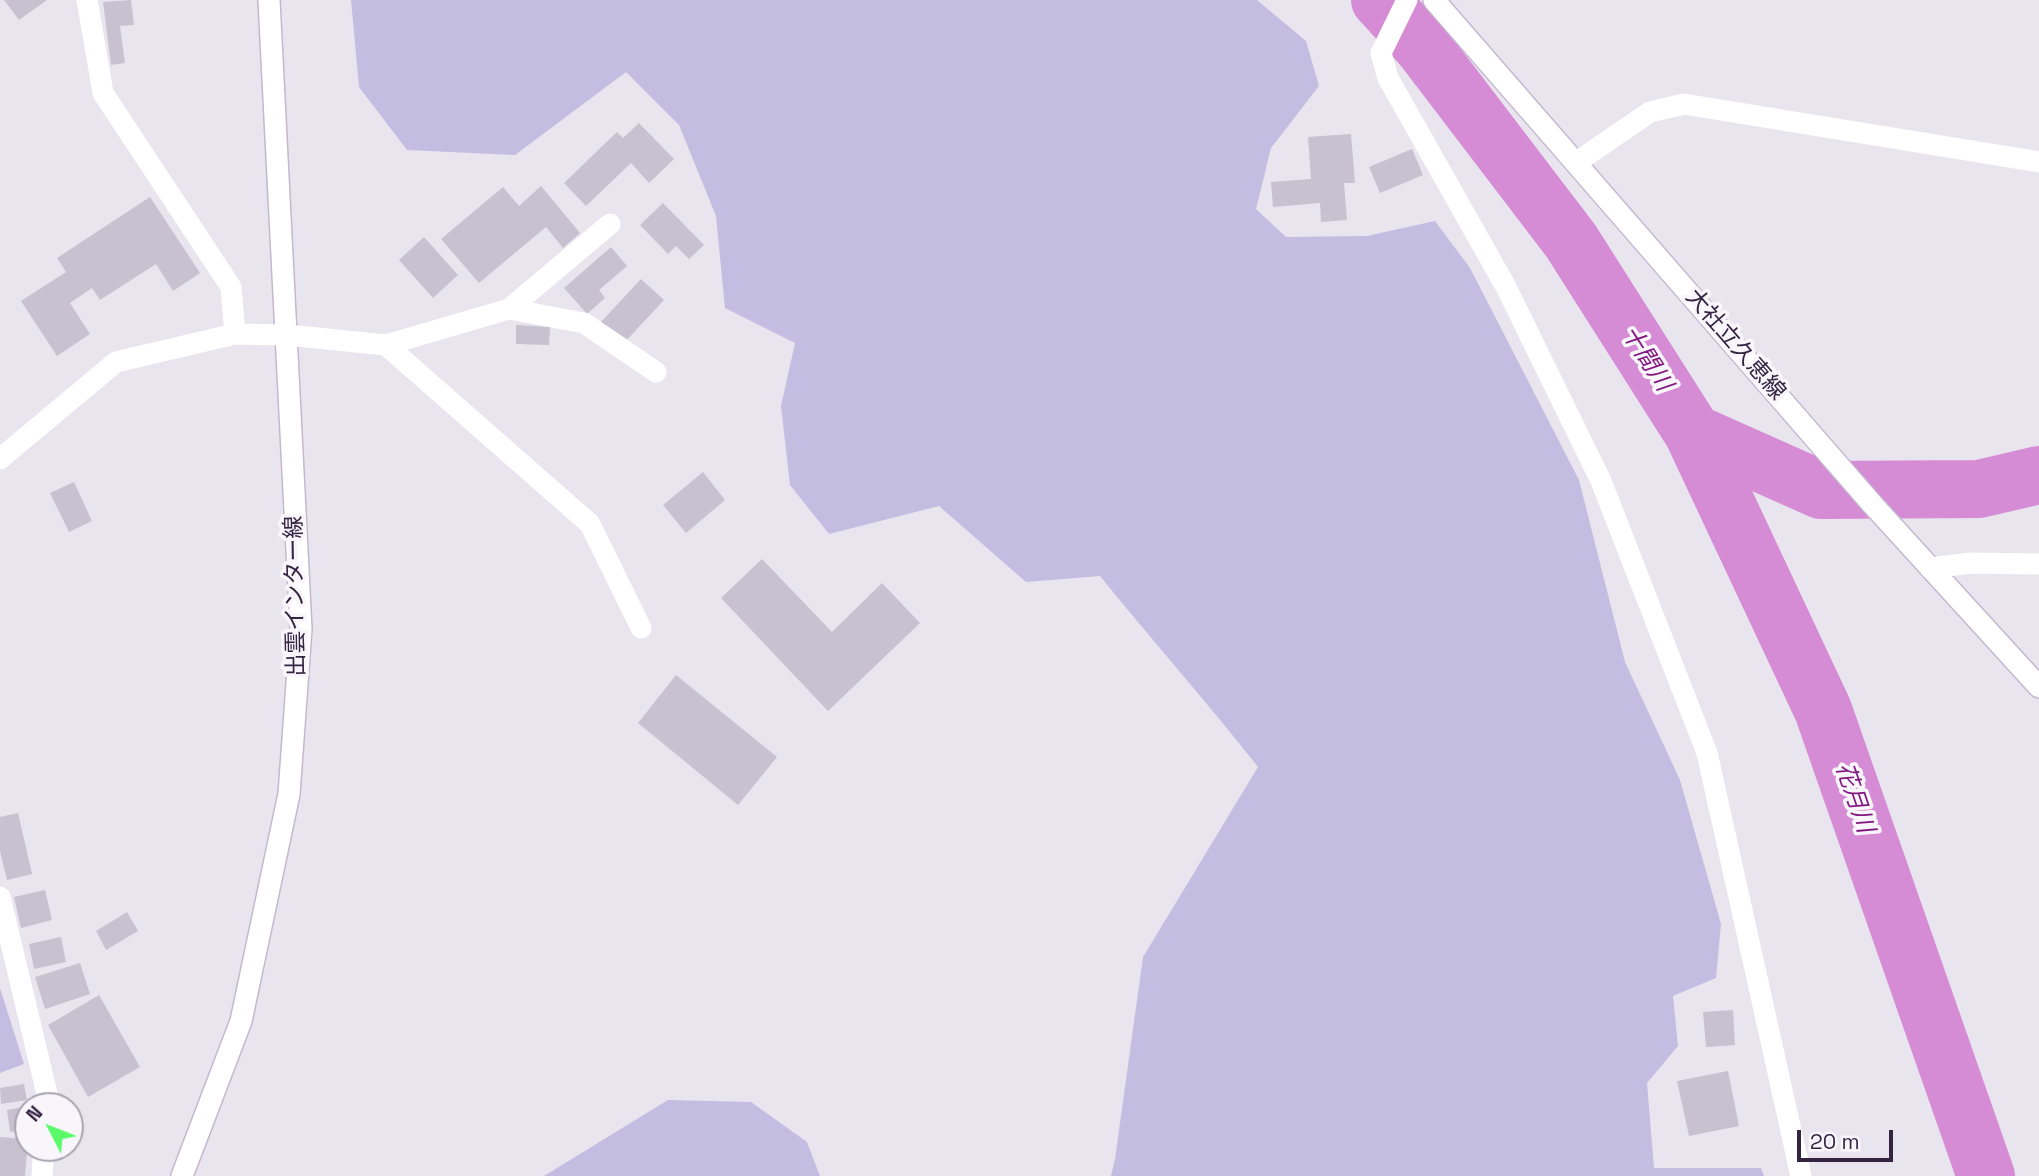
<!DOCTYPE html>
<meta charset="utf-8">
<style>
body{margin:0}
#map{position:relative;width:2039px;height:1176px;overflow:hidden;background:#e9e5ef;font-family:"Space Grotesk",sans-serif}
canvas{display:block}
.north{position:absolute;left:14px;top:1092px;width:70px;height:70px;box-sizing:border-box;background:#f8f6fb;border:2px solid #aaa2b1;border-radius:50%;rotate:312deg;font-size:19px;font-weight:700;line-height:28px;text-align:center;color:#352342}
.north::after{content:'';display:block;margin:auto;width:24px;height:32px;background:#59f969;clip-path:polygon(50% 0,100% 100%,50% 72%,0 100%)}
.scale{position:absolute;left:1797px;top:1130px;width:96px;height:32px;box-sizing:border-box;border:4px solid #352342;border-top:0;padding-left:9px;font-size:21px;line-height:24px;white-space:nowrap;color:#352342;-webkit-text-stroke:5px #f8f6fb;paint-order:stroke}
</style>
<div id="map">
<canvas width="2039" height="1176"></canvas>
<div class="north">N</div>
<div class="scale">20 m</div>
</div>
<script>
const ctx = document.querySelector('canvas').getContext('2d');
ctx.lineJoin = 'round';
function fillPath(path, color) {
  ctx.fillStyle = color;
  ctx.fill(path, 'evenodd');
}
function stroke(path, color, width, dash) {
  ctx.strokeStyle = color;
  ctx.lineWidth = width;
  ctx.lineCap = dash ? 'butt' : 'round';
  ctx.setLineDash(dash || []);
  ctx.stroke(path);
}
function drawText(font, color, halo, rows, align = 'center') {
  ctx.font = font + ' "Space Grotesk","Noto Sans JP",sans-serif';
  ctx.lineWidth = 7;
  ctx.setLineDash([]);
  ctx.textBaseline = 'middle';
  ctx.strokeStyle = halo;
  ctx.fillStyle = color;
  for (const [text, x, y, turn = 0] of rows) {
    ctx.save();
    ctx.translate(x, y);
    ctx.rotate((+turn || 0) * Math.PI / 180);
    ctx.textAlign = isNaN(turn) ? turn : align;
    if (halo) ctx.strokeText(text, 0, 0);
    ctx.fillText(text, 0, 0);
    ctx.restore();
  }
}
fillPath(new Path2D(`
 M351,0h906l49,41 13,45 -48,62 -15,61 30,28 81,-1 68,-15 35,47 109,212 46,182 55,118 41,144 -5,54 -43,18 5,50 -31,37 7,85h107l3,8h-653l4,-17 28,-202 115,-190c-51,-65 -106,-127 -158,-191l-74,6 -87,-76 -110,28 -39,-49 -9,-79 14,-63 -70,-35 -9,-92 -37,-91 -53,-53 -111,83 -108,-5 -48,-63z
 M0,988l24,76 -24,9z
 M668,1100l83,2 56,40 13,34h-276z`), '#c2bde1');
stroke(new Path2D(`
 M1380,0l43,47 148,194 122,192 130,277 163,466
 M1693,433l128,57 158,-1 60,-14`), '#d68bd5', 58);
fillPath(new Path2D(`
 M4,0h43l-28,20z
 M131,0l3,25 -14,1 5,37 -14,2 -8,-63z
 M639,123l35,36 -25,24 -18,-20 -45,43 -22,-23 53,-51 6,6z
 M1351,134l4,49h-11l3,37 -26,2 -1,-19 -47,4 -2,-25 40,-3 -3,-42z
 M1412,149l11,26 -43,18 -11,-26z
 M541,186l39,47 -17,15 -17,-21 -67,56 -38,-44 62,-52 16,19z
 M150,197l50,76 -27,18 -17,-27 -56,36 -8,-12 -22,15 20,31 -33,22 -36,-55 45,-29 -9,-14z
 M663,203l41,42 -15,14 -13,-13 -8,8 -28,-29z
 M424,237l34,38 -25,23 -34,-38z
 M611,247l16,19 -28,24 6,8 -18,16 -23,-26z
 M641,279l23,21 -40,43 -23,-21z
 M516,325l34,2 -1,18 -33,-1z
 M703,472l22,28 -39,33 -23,-28z
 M74,482l18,39 -23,11 -19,-39z
 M762,559l70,73 50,-49 38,40 -92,88 -107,-113z
 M676,675l101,82 -39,48 -100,-82z
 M18,813l14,61 -25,6 -7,-29v-34z
 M45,890l7,30 -31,8 -7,-31z
 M127,912l11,19 -32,19 -10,-19z
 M61,937l5,25 -32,7 -5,-25z
 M80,963l10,31 -45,15 -10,-32z
 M99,995l41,72 -52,30 -40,-72z
 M1733,1010l2,35 -29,2 -3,-35z
 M1728,1071l11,55 -50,10 -12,-55z
 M24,1084l3,16 -26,4 -1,-16z
 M28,1106v23l-18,3 -3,-22z
 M0,1137l28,2 -3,37h-25z`), '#c7c1d0');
const secondary = new Path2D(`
 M1434,0l439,505 166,182
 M182,1176l59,-155 48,-227 12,-165 -32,-629`);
stroke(secondary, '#c3b8cf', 24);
stroke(new Path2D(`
 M87,0l16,93 128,194 4,47
 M1407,0l-26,53 7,25 118,209 95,194 106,272 94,423
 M1577,162l73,-50 34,-8 355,58
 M509,309l75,14 72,49
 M386,345l123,-36 101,-85
 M0,459l116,-97 119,-28 52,1 99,10 204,179 51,104
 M1930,568l42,-5 67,1
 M0,897l48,201 -1,8
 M42,1176l2,-28`), '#fff', 21);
stroke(secondary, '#fff', 21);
drawText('23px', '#352342', '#f8f6fb', [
 ["大社立久恵線",1735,345,49],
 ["出雲インター線",296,596,-91]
]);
drawText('italic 24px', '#831880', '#f8f6fb', [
 ["十間川",1646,359,57],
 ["花月川",1854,798,71]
]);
</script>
